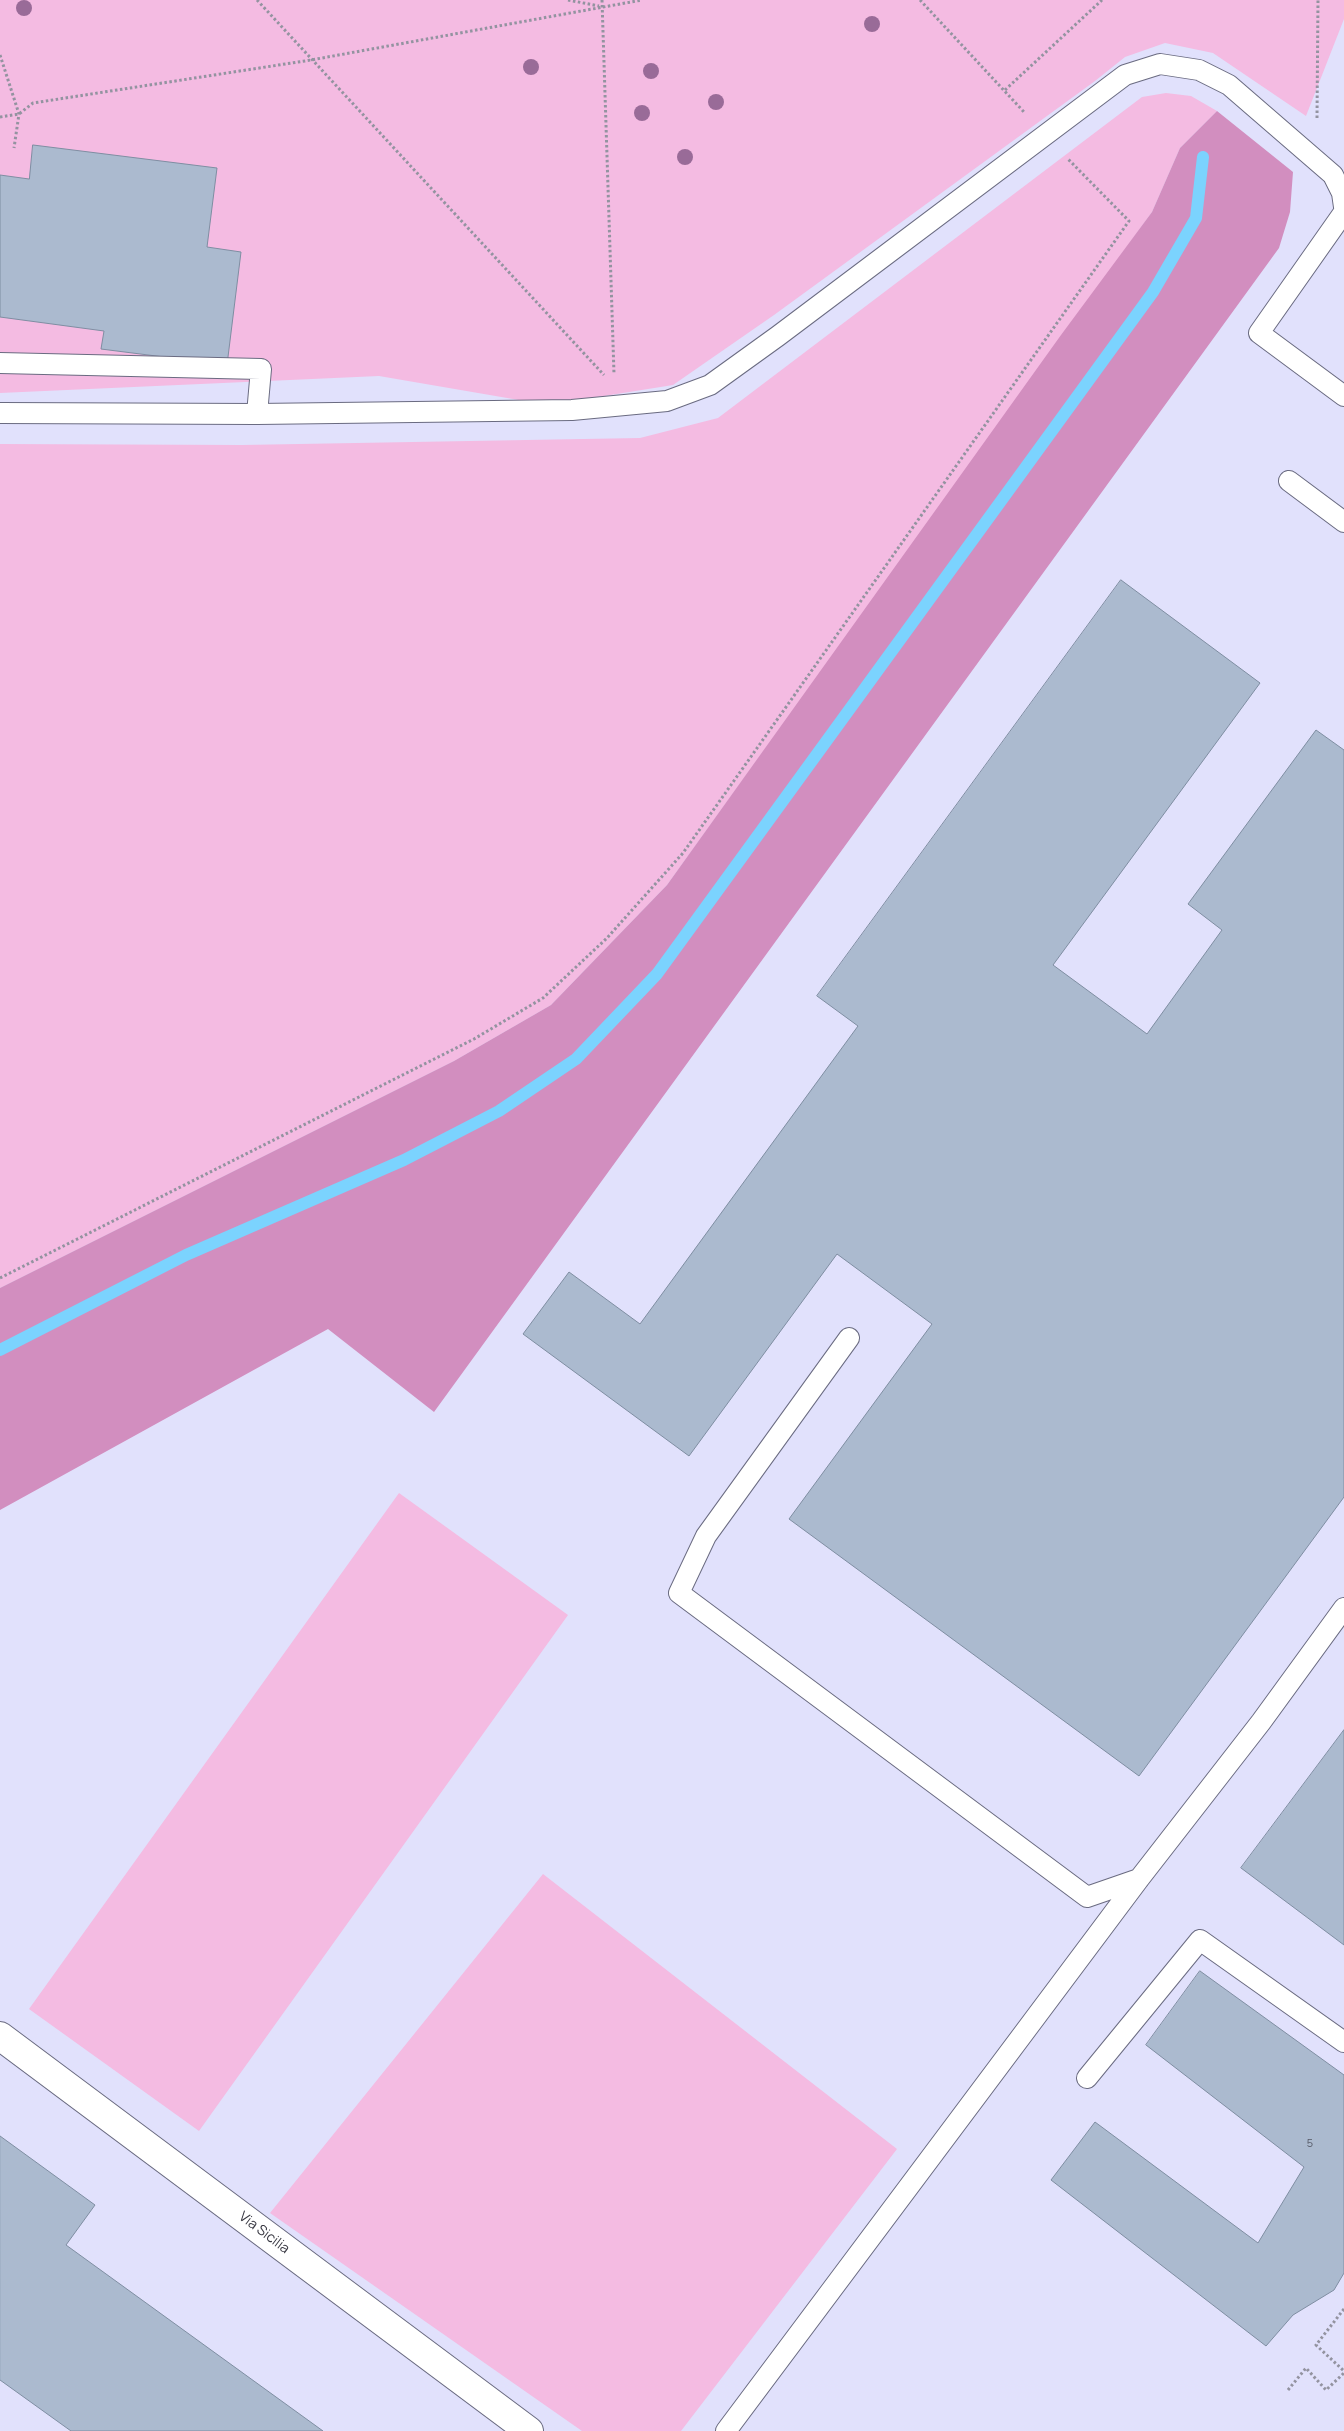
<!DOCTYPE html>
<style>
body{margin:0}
canvas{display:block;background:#ebecfc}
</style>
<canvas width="1344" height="2431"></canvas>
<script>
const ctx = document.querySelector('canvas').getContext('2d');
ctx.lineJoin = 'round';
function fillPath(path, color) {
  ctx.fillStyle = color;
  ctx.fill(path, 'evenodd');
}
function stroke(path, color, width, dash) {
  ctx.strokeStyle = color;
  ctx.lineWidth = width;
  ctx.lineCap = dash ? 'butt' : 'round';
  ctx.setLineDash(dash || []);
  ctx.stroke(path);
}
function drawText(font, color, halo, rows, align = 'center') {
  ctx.font = font + ' Manrope,sans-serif';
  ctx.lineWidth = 4.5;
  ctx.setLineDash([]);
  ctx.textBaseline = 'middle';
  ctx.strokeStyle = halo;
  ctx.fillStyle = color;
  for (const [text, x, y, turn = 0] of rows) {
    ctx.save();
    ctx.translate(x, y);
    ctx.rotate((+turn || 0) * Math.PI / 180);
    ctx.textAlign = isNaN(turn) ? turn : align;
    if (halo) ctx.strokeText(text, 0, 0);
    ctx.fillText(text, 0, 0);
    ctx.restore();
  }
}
fillPath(new Path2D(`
 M0,0h1344v2431h-1344z`), '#e1e1fc');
fillPath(new Path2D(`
 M0,0h1344v19l-38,97 -93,-63 -48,-10 -40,14 -30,24 -321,234 -101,70 -125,20 -169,-29 -379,17z
 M1166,93l25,3 26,15 -37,37 -28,64 -485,673 -116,120 -97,56 -454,227v-844l242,1 398,-7 78,-20 424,-321z
 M399,1493l169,122 -369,516 -170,-122z
 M543,1874l354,275 -216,282h-99l-312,-218z`), '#f4bbe2');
fillPath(new Path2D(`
 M1217,111l76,61 -3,40 -11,36 -845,1164 -106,-83 -328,181v-222l454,-227 97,-56 116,-120 394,-550 91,-123 28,-64z`), '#d28ebf');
stroke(new Path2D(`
 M0,1350l186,-95 218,-95 95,-49 77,-52 81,-85 496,-682 43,-74 7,-61`), '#7bd3fe', 12);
const building = new Path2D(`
 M33,145l184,23 -10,79 34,5 -14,113 -126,-16 3,-18 -104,-14v-142l29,4z
 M1121,580l139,103 -207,282 94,69 75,-104 -34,-26 128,-174 28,20v747l-205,279 -350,-257 143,-195 -95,-70 -148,202 -166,-122 46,-62 71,52 218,-298 -41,-30z
 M1344,1730v215l-103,-77z
 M1200,1971l144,104v198l-10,17 -41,25 -27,31 -215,-166 44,-58 163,121 46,-76 -158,-122z
 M0,2136l95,69 -29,40 257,186h-252l-71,-51z`);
fillPath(building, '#abbacf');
stroke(building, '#7f8ea2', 1);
const service = new Path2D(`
 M1344,212l-85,121 85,63
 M0,363l261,6 -4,45
 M0,413l257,1 315,-4 95,-9 43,-16 68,-49 347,-261 35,-11 39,6 30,15 104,90 9,18 2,14
 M1289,481l55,41
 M849,1338l-143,198 -27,57 408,304 52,-18
 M1087,2078l113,-138 144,102
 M726,2431l413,-552 122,-157 83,-114`);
const minor = new Path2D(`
 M0,2036l529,395`);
stroke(service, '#6a6b81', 22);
stroke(minor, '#6a6b81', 30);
stroke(new Path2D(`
 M257,0l347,375
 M568,0l31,6
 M602,0l12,374
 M920,0l104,112
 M0,55l19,59 -5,34
 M1005,90l97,-90
 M0,117l19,-3 14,-11 278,-43 331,-60
 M1317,118l1,-118
 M0,1278l474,-239 69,-41 64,-60 76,-85 446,-632 -61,-62
 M1344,2309l-28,36 28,26
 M1288,2390l18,-22 20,22 18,-17`), '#9393a0', 3, [2.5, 2.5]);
stroke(service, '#fff', 20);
stroke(minor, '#fff', 28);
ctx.fillStyle = '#996b98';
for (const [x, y] of [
 [24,8],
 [872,24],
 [531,67],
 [651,71],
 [716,102],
 [642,113],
 [685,157]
]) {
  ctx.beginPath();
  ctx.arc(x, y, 8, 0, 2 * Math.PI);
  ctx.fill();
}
drawText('11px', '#565966', null, [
 ["5",1310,2144]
]);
drawText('14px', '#393943', '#fff', [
 ["Via Sicilia",264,2233,37]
]);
</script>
